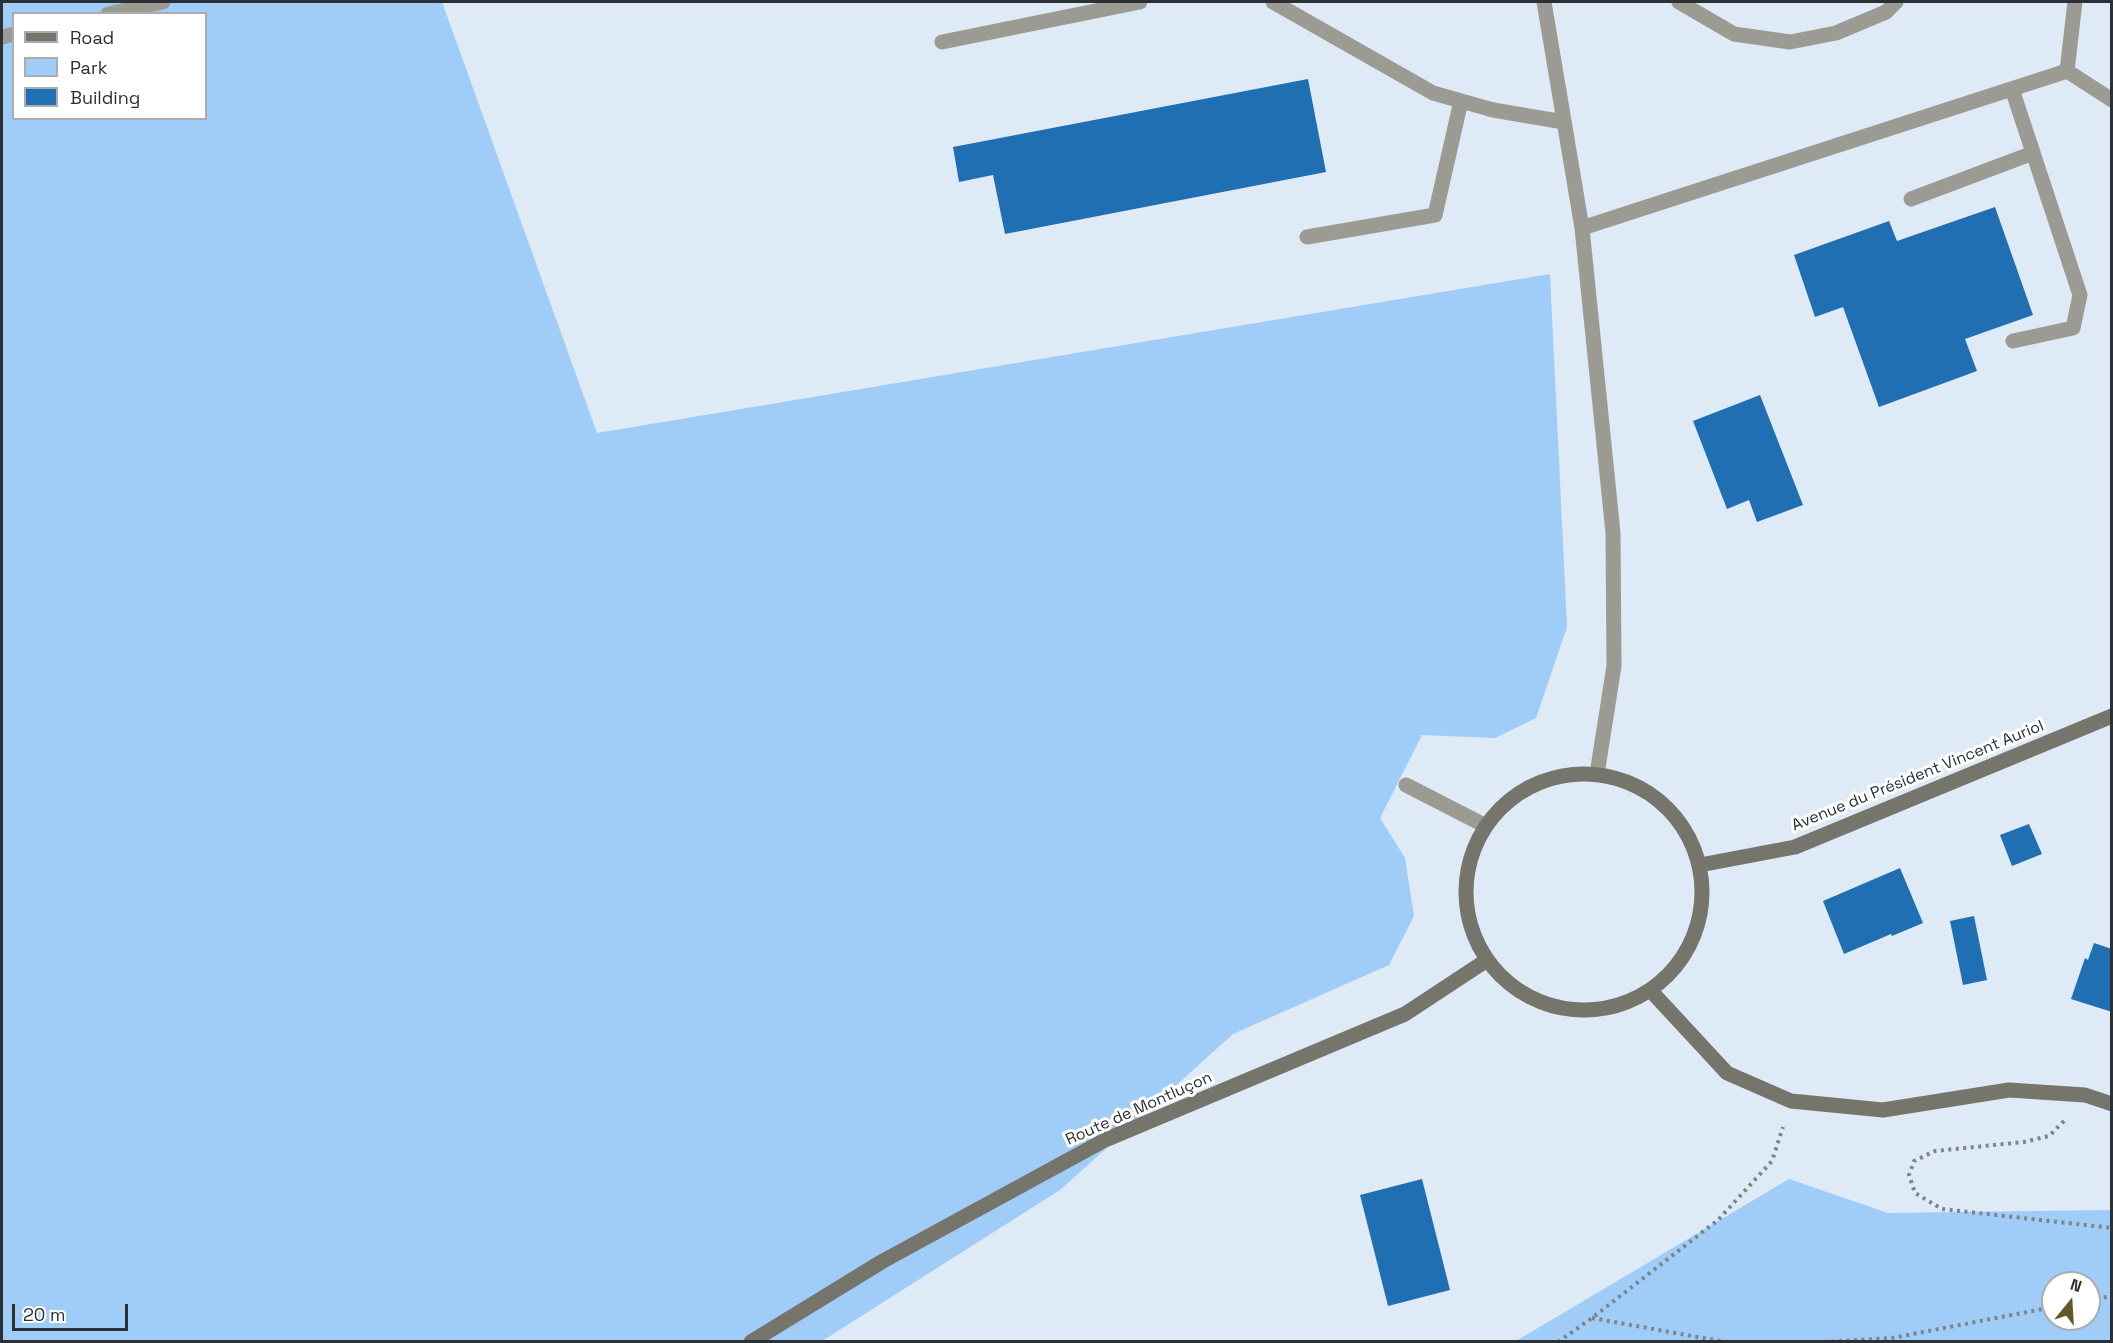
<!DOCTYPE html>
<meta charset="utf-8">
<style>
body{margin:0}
#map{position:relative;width:2113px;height:1343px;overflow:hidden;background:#deeaf6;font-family:"Space Grotesk",sans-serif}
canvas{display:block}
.frame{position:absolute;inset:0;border:3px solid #2b3034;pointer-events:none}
.legend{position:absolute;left:12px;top:12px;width:195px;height:108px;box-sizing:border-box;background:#fff;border:2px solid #aaacae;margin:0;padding:8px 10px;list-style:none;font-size:18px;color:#2b3034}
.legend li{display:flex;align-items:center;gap:12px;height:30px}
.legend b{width:30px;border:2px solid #aaacae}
.north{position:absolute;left:2041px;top:1271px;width:60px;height:60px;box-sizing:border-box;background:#fff;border:2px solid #aaacae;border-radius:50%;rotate:18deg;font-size:16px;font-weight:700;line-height:24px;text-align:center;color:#2b3034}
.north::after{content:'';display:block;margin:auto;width:21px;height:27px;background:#5f5925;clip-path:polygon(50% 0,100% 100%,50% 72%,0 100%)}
.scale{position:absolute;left:12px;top:1304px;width:116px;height:27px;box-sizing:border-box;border:3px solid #2b3034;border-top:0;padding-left:8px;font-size:18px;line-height:21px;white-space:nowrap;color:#2b3034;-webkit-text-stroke:4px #fff;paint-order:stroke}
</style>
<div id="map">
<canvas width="2113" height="1343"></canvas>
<div class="frame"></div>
<ul class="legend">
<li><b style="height:8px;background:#76756b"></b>Road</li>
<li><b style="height:16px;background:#a0ccf8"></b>Park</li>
<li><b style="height:16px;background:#1f6fb2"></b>Building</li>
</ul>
<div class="north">N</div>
<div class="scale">20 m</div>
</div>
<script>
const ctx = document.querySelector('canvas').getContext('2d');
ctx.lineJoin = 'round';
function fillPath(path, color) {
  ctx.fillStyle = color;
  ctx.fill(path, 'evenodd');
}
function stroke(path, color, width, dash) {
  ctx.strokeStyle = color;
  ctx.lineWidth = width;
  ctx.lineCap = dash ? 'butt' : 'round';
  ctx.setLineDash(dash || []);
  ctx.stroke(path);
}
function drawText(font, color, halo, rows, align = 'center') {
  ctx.font = font + ' "Space Grotesk",sans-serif';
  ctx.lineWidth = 6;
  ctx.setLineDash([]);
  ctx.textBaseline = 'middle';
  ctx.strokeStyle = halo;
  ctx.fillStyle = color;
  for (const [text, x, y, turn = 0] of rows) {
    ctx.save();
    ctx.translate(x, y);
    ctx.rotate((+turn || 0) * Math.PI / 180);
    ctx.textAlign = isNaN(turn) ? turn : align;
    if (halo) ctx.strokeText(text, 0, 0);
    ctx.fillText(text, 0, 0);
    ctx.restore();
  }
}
fillPath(new Path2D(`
 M2,2h440l155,431 953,-159 17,353 -31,91 -41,20 -73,-3 -42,83 25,40 9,58 -25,49 -156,69 -173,156 -238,151 -820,1zM14,14h192v104h-192z
 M1789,1179l99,34 223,-3v131h-595zM2053,1283h36v36h-36z`), '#a0ccf8');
fillPath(new Path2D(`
 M1308,79l18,93 -321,62 -12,-59 -34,7 -6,-35z
 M1995,207l38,108 -68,24 12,32 -98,36 -36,-100 -28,10 -21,-62 95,-34 8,20z
 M1760,395l43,110 -46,17 -8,-22 -22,9 -34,-88z
 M2029,824l13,30 -30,12 -12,-31z
 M1900,868l23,55 -31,13 -1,-2 -47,20 -21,-53z
 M1974,916l13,64 -24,5 -13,-64z
 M2094,943l18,6v63l-41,-13 14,-41 3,2z
 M1422,1179l28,111 -62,16 -28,-111z`), '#1f6fb2');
stroke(new Path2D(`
 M2064,1121l-15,15 -25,6 -89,9 -21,10 -5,14 6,18 27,16 170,19
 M2089,1300l23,-4
 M1592,1318l133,24
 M1558,1342l34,-24 126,-98 54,-59 11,-34
 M1824,1342l68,-4 161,-31`), '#7d858c', 4, [3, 4.5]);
stroke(new Path2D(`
 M1273,2l160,91 60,17 71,12
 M1679,2l55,32 56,8 46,-9 50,-21 10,-10
 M2075,2l-8,69 45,29
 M942,42l198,-40
 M2012,89l68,206 -7,33 -60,13
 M1911,199l122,-46
 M1307,237l128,-22 26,-114`), '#9b9a93', 15);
stroke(new Path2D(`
 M1544,2l38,226 31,305 1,133 -17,108
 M108,14l55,-12
 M2,37l12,-3
 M1582,228l485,-157
 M1406,785l80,41`), '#9b9a93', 15);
stroke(new Path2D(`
 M1466 892a118 118 0 1 1 236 0a118 118 0 1 1-236 0Z
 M1700,865l95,-18 317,-131
 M1651,991l76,82 64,28 92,9 126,-20 76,5 27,9
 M751,1342l132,-81 222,-121 300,-126 82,-54`), '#76756b', 15);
drawText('16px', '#2b3034', '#fff', [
 ["Avenue du Président Vincent Auriol",1918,776,-22],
 ["Route de Montluçon",1139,1109,-24]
]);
</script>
